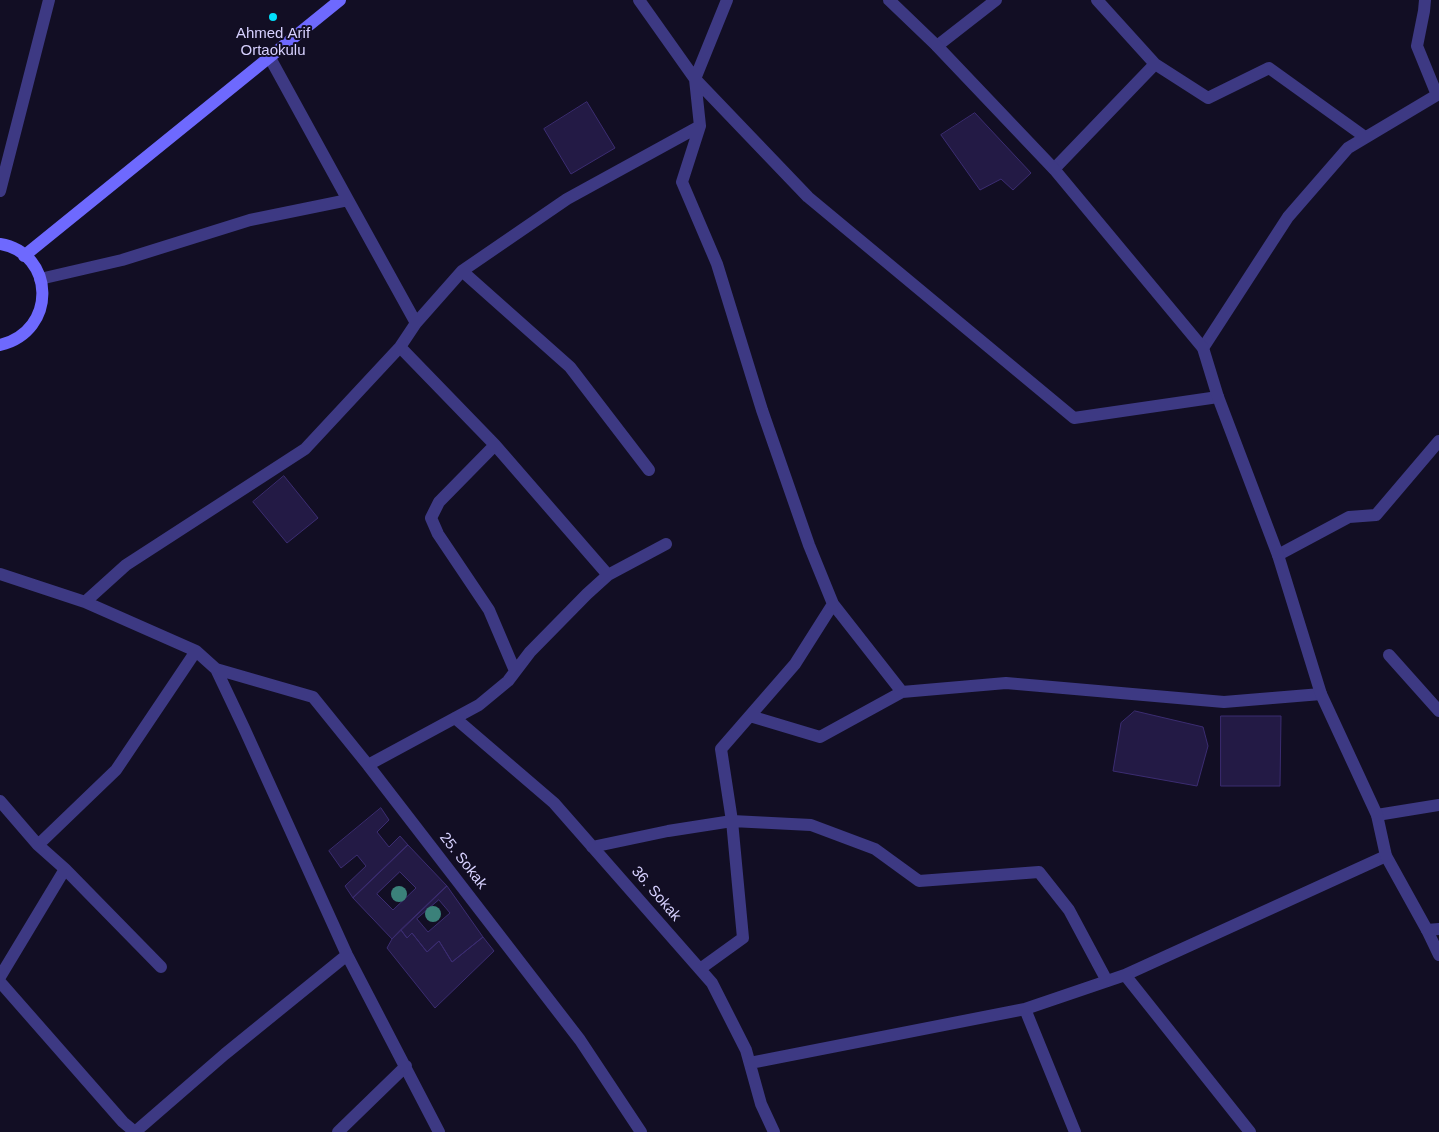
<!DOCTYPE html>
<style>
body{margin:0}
canvas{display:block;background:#120e24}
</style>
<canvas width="1439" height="1132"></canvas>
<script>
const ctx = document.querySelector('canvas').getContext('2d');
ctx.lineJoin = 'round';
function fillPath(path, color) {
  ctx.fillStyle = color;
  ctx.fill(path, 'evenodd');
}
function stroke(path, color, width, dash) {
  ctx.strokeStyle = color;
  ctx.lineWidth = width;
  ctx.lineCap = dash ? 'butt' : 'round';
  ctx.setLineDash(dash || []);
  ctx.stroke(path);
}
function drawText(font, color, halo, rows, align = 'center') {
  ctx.font = font + ' Helvetica,sans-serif';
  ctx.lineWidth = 4;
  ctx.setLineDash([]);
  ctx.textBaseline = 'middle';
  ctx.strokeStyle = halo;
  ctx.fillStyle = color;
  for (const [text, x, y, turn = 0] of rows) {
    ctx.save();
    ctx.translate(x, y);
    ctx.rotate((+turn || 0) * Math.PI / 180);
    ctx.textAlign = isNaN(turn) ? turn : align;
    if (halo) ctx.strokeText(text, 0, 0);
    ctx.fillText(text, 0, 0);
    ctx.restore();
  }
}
const building = new Path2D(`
 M587,102l28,46 -44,26 -27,-45z
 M975,113l56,60 -18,17 -12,-11 -21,11 -39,-55z
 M284,476l34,42 -31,25 -34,-41z
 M1135,711l68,16 5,19 -11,40 -84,-15 8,-48z
 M1221,716h60l-1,70h-59z
 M381,808l8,12 -12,12 12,15 11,-11 8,9 -55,53 -8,-12 21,-20 -9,-11 -16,13 -12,-17z
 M408,845l39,41 -55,53 -39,-41zM400,872l16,16 -23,22 -16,-16z
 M447,886l36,51 -31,25 -13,-21 -12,11 -15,-19 -5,5 -6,-8zM439,900l11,13 -22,19 -11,-13z
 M401,930l6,8 5,-5 15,19 12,-11 13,21 31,-25 11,14 -59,57 -48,-60 5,-9z`);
fillPath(building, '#231a45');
stroke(building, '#3b2c71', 1);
stroke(new Path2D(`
 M639,0l56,79 32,-79
 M1097,0l58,64 53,34 61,-30 96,69
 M937,46l59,-46
 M695,79l5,47 -18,56 35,82 45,146 47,135 24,59 -38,60 -74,85 11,72 11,117 -43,31
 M695,79l113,118 266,221 144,-21
 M1054,169l101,-105
 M348,200l68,123
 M462,271l108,96 79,103
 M40,279l82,-19 128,-40 98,-20 -78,-142
 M400,347l95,98 113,130
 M1203,348l85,-131 60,-69 89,-53 -20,-49 7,-35 1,-11
 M495,445l-56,57 -8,16 7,16 51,76 26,61
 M1278,555l71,-38 27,-2 63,-74
 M0,574l85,28 111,49 20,18 28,59 103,227 92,177
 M85,602l41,-37 179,-116 95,-102 16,-24 46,-52 105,-72 133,-73
 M833,604l69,88 104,-9 218,19 97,-8
 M1389,655l50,56
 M216,669l97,28 55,68 212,275 61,92
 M750,716l70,21 82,-45
 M455,718l99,85 158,180 34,67 15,54 13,28
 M368,765l111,-60 29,-24 22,-29 57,-58 21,-19 58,-31
 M0,801l38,44 27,24 96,98
 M1377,815l62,-10
 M38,845l78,-75 80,-119
 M592,847l76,-16 64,-10 79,4 64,24 44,32 120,-9 30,38 38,71
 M1427,930l12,-1
 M1125,975l125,157
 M0,977l65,-108
 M0,982l123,140 12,10
 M1025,1009l50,123
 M750,1063l275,-54 100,-34 261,-119
 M135,1132l90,-78 122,-99
 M338,1132l68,-66`), '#3d3983', 12);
stroke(new Path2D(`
 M889,0l48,46 117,123 149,179 15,49 60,158 43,139 56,121 9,41 41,74 12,25
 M0,191l49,-191`), '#3d3983', 12);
stroke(new Path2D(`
 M0,244c55,9 58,87 0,101
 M24,256l316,-256`), '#6e69fe', 12);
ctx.fillStyle = '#3b817a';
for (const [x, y] of [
 [399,894],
 [433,914]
]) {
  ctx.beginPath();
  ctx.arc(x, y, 8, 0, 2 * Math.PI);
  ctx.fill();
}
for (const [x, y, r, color] of [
 [273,17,5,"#01dffb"]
]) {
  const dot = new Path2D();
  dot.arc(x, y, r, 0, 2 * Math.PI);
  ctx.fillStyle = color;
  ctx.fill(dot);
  stroke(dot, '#120e24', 2);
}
drawText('15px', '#d7d1ff', '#120e24', [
 ["Ahmed Arif",273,34],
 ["Ortaokulu",273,51]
]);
drawText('15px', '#d7d1ff', '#120e24', [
 ["25. Sokak",463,861,52],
 ["36. Sokak",656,894,49]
]);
</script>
